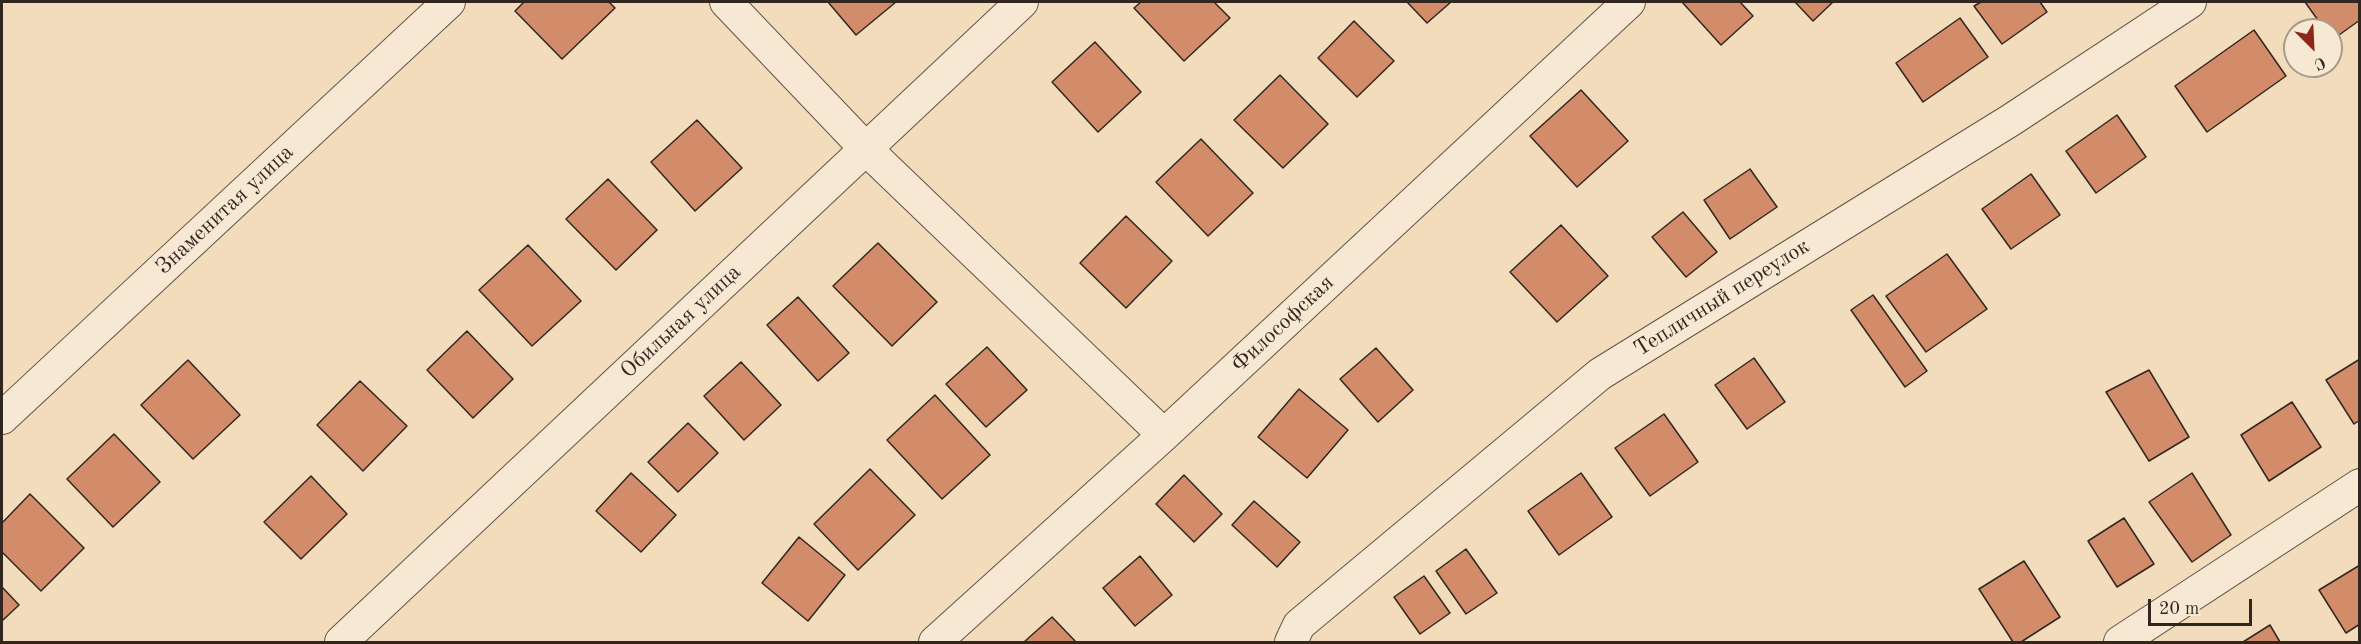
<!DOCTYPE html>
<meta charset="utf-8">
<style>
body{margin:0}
#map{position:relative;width:2361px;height:644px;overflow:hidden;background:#f2dcbc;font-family:"Old Standard TT",serif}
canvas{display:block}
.frame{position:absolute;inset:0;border:3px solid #322720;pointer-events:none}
.north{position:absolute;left:2283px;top:18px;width:60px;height:60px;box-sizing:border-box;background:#f7e8d3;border:2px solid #a89b8b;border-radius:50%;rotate:156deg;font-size:16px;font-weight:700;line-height:24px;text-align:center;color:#322720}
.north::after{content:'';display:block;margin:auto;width:21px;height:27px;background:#8f2418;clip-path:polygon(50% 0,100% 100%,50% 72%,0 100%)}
.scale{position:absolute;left:2148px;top:599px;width:104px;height:27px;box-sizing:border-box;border:3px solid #322720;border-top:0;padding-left:8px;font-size:18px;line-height:21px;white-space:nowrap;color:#322720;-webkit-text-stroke:4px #f7e8d3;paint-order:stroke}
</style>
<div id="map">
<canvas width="2361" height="644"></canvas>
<div class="frame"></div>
<div class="north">С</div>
<div class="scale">20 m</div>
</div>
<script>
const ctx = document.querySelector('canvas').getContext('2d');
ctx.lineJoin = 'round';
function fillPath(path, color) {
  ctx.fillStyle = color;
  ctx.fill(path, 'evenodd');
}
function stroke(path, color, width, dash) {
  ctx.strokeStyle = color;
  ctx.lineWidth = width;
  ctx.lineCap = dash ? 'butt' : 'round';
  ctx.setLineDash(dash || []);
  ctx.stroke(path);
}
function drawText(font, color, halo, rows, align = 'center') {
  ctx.font = font + ' "Old Standard TT",serif';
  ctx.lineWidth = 4.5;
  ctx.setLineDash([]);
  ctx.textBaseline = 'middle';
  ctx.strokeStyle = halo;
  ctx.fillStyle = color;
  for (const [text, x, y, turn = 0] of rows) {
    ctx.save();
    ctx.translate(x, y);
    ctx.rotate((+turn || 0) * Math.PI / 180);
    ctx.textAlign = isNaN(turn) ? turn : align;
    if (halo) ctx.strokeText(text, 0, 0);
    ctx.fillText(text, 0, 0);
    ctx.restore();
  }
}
const building = new Path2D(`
 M524,2h85l6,6 -53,51 -47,-48z
 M828,2h68l-40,33z
 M1141,2h73l16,16 -46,43 -50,-53z
 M1407,2h44l-24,21z
 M1682,2h58l13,14 -32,29z
 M1795,2h38l-20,19z
 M1981,2h59l7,10 -45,32 -28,-38z
 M2305,2h55v18l-28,20 -1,-10h-6z
 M1960,18l28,39 -65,45 -27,-39z
 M1354,21l40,40 -37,36 -39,-39z
 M2254,30l32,46 -79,56 -32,-46z
 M1095,42l46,50 -43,40 -46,-50z
 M1280,75l48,49 -45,44 -49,-48z
 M1581,90l47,51 -51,46 -47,-51z
 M2117,115l29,42 -50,36 -30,-42z
 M697,120l45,48 -47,43 -44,-49z
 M1201,139l52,54 -45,43 -52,-54z
 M1750,169l27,38 -47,32 -26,-39z
 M2031,174l29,41 -49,34 -29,-40z
 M608,179l49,51 -41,40 -50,-51z
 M1683,212l34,40 -31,25 -34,-40z
 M1126,216l46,45 -46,47 -46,-45z
 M1561,225l47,51 -51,46 -47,-50z
 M878,243l59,59 -45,44 -59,-60z
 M528,245l53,56 -49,45 -53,-56z
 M1947,254l40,55 -61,43 -40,-56z
 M1873,295l54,76 -22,16 -54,-77z
 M798,297l51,56 -31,28 -51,-56z
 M467,331l46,48 -40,39 -46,-48z
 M987,347l40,43 -41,37 -40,-43z
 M1376,348l37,42 -35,32 -38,-43z
 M1754,358l31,44 -38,27 -32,-44z
 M2360,359v61l-6,4 -28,-44z
 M188,360l52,55 -47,44 -52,-54z
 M741,362l40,43 -37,35 -40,-44z
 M2149,370l40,67 -40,24 -43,-69z
 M360,381l47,45 -44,45 -46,-46z
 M1299,389l49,41 -41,48 -49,-41z
 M935,395l55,60 -48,44 -55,-59z
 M2292,402l29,45 -52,34 -28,-46z
 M1664,414l34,48 -48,34 -35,-48z
 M688,423l30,30 -40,39 -30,-30z
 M114,434l46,48 -47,45 -46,-48z
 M870,469l45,46 -57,55 -44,-46z
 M631,473l45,42 -35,37 -45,-41z
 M1581,473l31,44 -53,38 -31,-44z
 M2192,473l39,62 -39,27 -43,-60z
 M1184,475l38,39 -28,28 -38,-38z
 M311,476l36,38 -46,45 -37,-37z
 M30,494l54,54 -43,43 -39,-39v-29z
 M1254,501l46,41 -23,25 -45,-42z
 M2124,518l30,46 -37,23 -29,-46z
 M799,537l46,38 -37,46 -46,-38z
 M1466,549l31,44 -31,21 -30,-43z
 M1140,556l32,39 -37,31 -32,-38z
 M2024,561l36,56 -39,25h-8l-34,-53z
 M2360,565v59l-14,9 -27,-43z
 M1424,576l26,37 -30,21 -26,-37z
 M2,587l17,18 -17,16z
 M1052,617l24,25h-52z
 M2270,625l10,17h-37z`);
fillPath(building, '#d38c69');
stroke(building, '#322720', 1.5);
const minor = new Path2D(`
 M726,2l140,147 298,286
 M2,418l447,-416
 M341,642l681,-640
 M935,642l229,-207 465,-433
 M1291,642l8,-17 301,-251 411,-254 179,-118
 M2120,642l240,-157`);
stroke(minor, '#625447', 34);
stroke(minor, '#f7e8d3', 32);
drawText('22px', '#322720', '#f7e8d3', [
 ["Знаменитая улица",225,210,-43],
 ["Тепличный переулок",1722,298,-32],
 ["Обильная улица",681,322,-43],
 ["Философская",1283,324,-43]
]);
</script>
